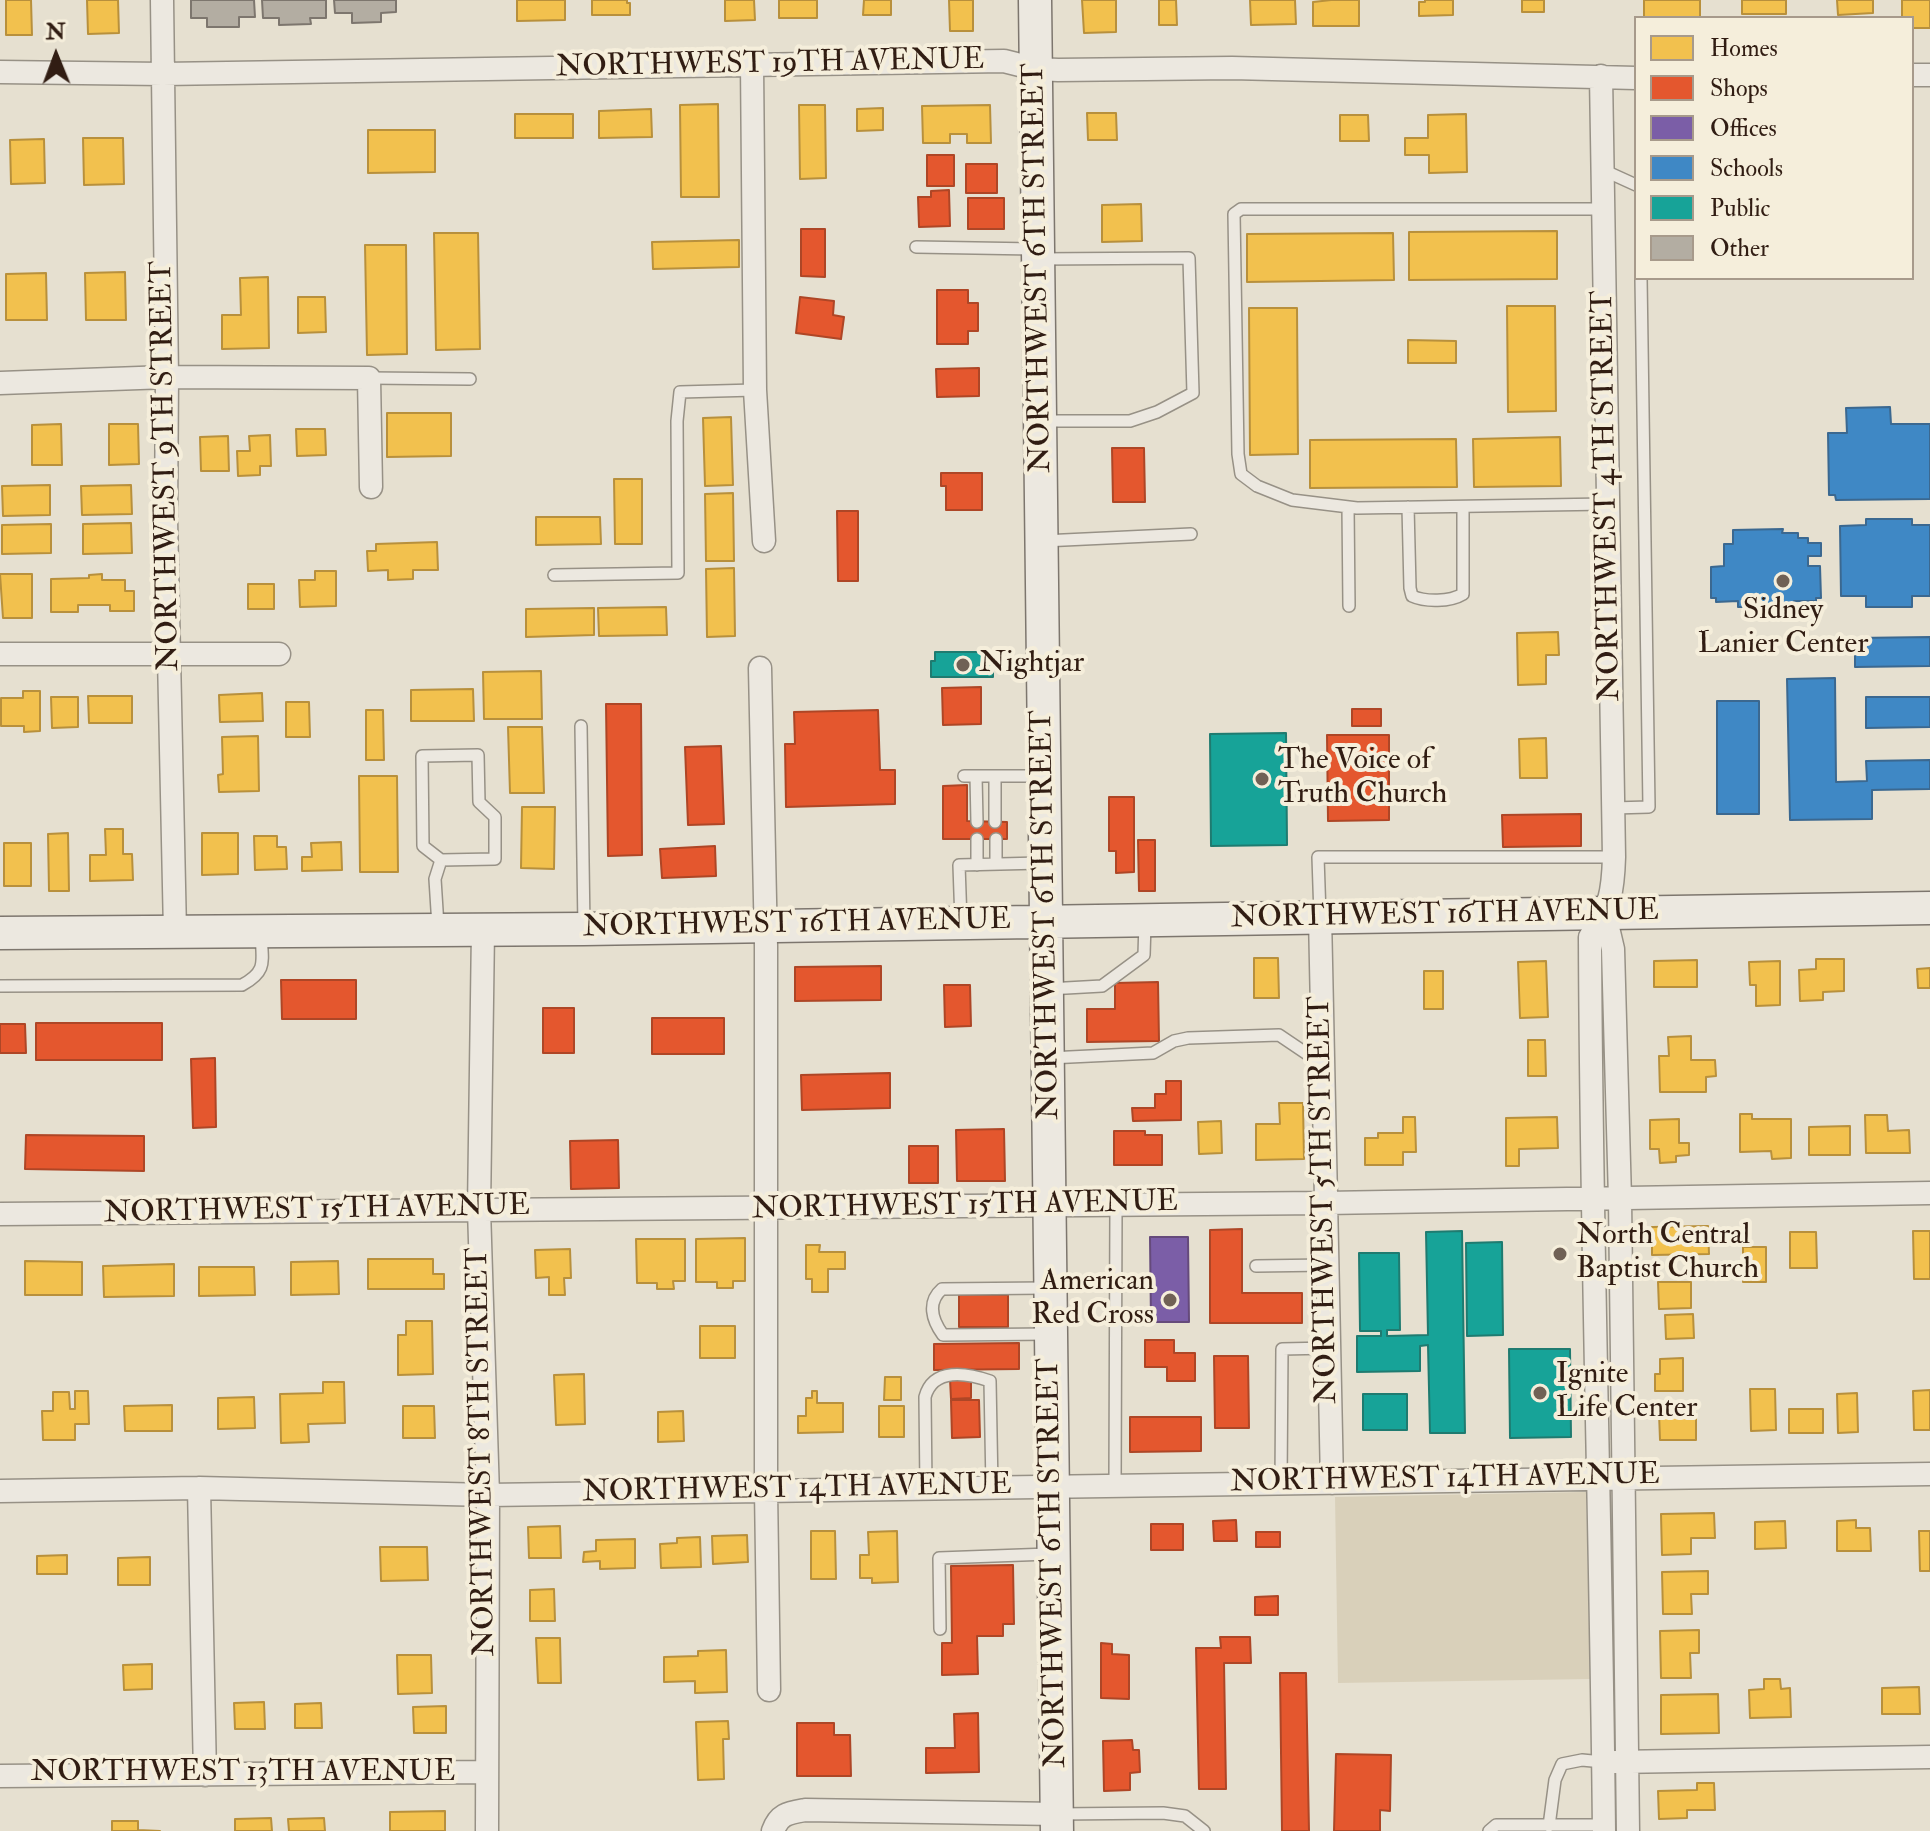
<!DOCTYPE html>
<style>
body{margin:0}
#map{position:relative;width:1930px;height:1831px;overflow:hidden;background:#e6e0d0;font-family:"IM FELL Double Pica",serif}
canvas{display:block}
.legend{position:absolute;left:1634px;top:16px;width:280px;height:264px;box-sizing:border-box;background:#f5eedb;border:2px solid #a79a8b;margin:0;padding:10px 14px;list-style:none;font-size:24px;color:#311d13}
.legend li{display:flex;align-items:center;gap:16px;height:40px}
.legend b{width:40px;border:2px solid #a79a8b}
.north{position:absolute;left:16px;top:16px;width:80px;height:80px;-webkit-text-stroke:6px #f5eedb;paint-order:stroke;rotate:359deg;font-size:22px;font-weight:700;line-height:32px;text-align:center;color:#311d13}
.north::after{content:'';display:block;margin:auto;width:28px;height:36px;background:#311d13;clip-path:polygon(50% 0,100% 100%,50% 72%,0 100%)}
</style>
<div id="map">
<canvas width="1930" height="1831"></canvas>
<ul class="legend">
<li><b style="height:22px;background:#f2c14e"></b>Homes</li>
<li><b style="height:22px;background:#e4572e"></b>Shops</li>
<li><b style="height:22px;background:#7b5ea7"></b>Offices</li>
<li><b style="height:22px;background:#3f88c5"></b>Schools</li>
<li><b style="height:22px;background:#17a398"></b>Public</li>
<li><b style="height:22px;background:#b3ada2"></b>Other</li>
</ul>
<div class="north">N</div>
</div>
<script>
const ctx = document.querySelector('canvas').getContext('2d');
ctx.lineJoin = 'round';
function fillPath(path, color) {
  ctx.fillStyle = color;
  ctx.fill(path, 'evenodd');
}
function stroke(path, color, width, dash) {
  ctx.strokeStyle = color;
  ctx.lineWidth = width;
  ctx.lineCap = dash ? 'butt' : 'round';
  ctx.setLineDash(dash || []);
  ctx.stroke(path);
}
function drawText(font, color, halo, rows, align = 'center') {
  ctx.font = font + ' "IM FELL Double Pica",serif';
  ctx.lineWidth = 8;
  ctx.setLineDash([]);
  ctx.textBaseline = 'middle';
  ctx.strokeStyle = halo;
  ctx.fillStyle = color;
  for (const [text, x, y, turn = 0] of rows) {
    ctx.save();
    ctx.translate(x, y);
    ctx.rotate((+turn || 0) * Math.PI / 180);
    ctx.textAlign = isNaN(turn) ? turn : align;
    if (halo) ctx.strokeText(text, 0, 0);
    ctx.fillText(text, 0, 0);
    ctx.restore();
  }
}
fillPath(new Path2D(`
 M1586,1492l4,187 -252,4 -3,-186z`), '#d9d0ba');
const homes = new Path2D(`
 M6,0h25l1,35h-26z
 M87,0h31l1,33 -31,1z
 M517,0h48v20l-48,1z
 M592,0h35v3h3v12h-38z
 M725,0h29l1,20 -30,1z
 M779,0h38v18h-38z
 M864,0h27v15h-28z
 M949,0h24v31h-23z
 M1082,0h34v32l-32,1z
 M1159,0h17l1,25h-18z
 M1250,0h45l1,24 -45,1z
 M1331,0h28v26h-46v-24z
 M1425,0h28v15l-34,1v-14h6z
 M1522,0h22v12h-22z
 M1644,0h56v17l-56,1z
 M1742,0h44v14h-44z
 M1837,0h36v13l-35,2z
 M1902,0h28v28h-18v-10h-10z
 M718,104l1,93h-38l-1,-92z
 M799,105h26l1,73 -26,1z
 M990,105l1,38h-24v-9h-17v9h-27l-1,-37z
 M883,108v22l-26,1v-22z
 M651,109l1,28 -53,1v-27z
 M1087,113h29l1,27h-29z
 M515,114h58v24h-58z
 M1466,114l1,58 -38,1v-18h-24v-17h23v-23z
 M1340,115h28l1,26h-29z
 M368,130h67v42l-67,1z
 M83,138h40l1,46 -40,1z
 M44,139l1,44 -34,1 -1,-44z
 M1141,204l1,37 -40,1v-37z
 M1557,231v48l-148,1v-48z
 M434,233h44l2,116 -44,1z
 M1393,233l1,47 -147,2v-48z
 M739,240v27l-86,2 -1,-27z
 M365,245h41l1,109 -40,1z
 M125,272l1,48h-40l-1,-47z
 M46,273l1,47h-41v-46z
 M268,277l1,71 -47,1v-34h19l-1,-37z
 M298,297h27l1,35 -28,1z
 M1507,306h48l1,105 -48,1z
 M1249,308h48l1,146 -48,1z
 M1408,340l48,1v22h-48z
 M387,413h64v43l-64,1z
 M731,417l2,68 -28,1 -2,-68z
 M61,424l1,41h-30v-40z
 M109,424h29l1,40 -30,1z
 M296,429h29l1,26 -29,1z
 M270,435l1,31h-11v9l-22,1 -1,-25h13l-1,-15z
 M228,436l1,35h-28l-1,-34z
 M1560,437l1,49 -87,1 -1,-48z
 M1456,439l1,48 -147,1v-48z
 M614,479h28v65h-27z
 M50,485v30l-47,1 -1,-30z
 M131,485l1,29 -50,1 -1,-29z
 M733,493l1,68h-28l-1,-67z
 M536,517h64l1,27 -65,1z
 M131,523l1,30 -49,1v-30z
 M51,524v29l-49,1v-29z
 M437,542l1,28h-25v9l-25,1v-10l-20,1 -1,-20h9v-7z
 M734,568l1,68 -28,1 -1,-68z
 M315,571h21v35l-36,1 -1,-27h16z
 M0,574h32v44h-29z
 M102,574v6h23v11h9v20h-24v-6h-32v7h-27v-33l38,-1v-3z
 M248,584h26v25h-26z
 M666,607l1,28 -68,1 -1,-28z
 M594,608v27l-68,2v-28z
 M1558,632l1,23h-13v29l-28,1 -1,-52z
 M541,671l1,48h-58l-1,-47z
 M473,689l1,32h-63v-31z
 M23,691h17v40l-16,1v-6h-23v-28h22z
 M262,693l1,28 -43,1 -1,-27z
 M88,696h44v27h-43z
 M51,697h27v30l-26,1z
 M286,702h23l1,35h-24z
 M366,710h17l1,50h-18z
 M508,727h34l2,66h-34z
 M258,736l1,55 -40,1 -1,-17 5,-1 -1,-37z
 M1546,738l1,40h-27l-1,-39z
 M359,776h38l1,96h-38z
 M522,807h33l-1,62 -33,-1z
 M105,829h18v25h9l1,26 -43,1v-26h16z
 M68,833l1,58h-20l-1,-57z
 M202,833h36v41l-36,1z
 M254,836h23v11h9l1,22 -32,1z
 M341,842l1,28 -40,1v-14h10l-1,-14z
 M4,843h27v43h-27z
 M1254,958h24l1,40h-25z
 M1816,959h28v32l-21,1v8l-23,1 -1,-31 17,-1z
 M1697,960v27h-43v-26z
 M1546,961l2,56 -28,1 -2,-56z
 M1780,961v44l-24,1v-21h-6l-1,-23z
 M1930,968v20h-12l-1,-19z
 M1424,971h19v38h-19z
 M1691,1036v24h24l1,16 -10,1v15h-46l-1,-36h10l-1,-19z
 M1528,1040h17l1,36h-18z
 M1279,1103h24l1,56 -48,1v-36h24z
 M1740,1114h12v5h39v39l-19,1 -1,-8 -31,1z
 M1865,1115h22l1,16 21,-1 1,23h-44z
 M1403,1117h12l1,35h-13v13h-38v-27h13v-5h25z
 M1557,1117l1,31 -39,1v17h-13v-48z
 M1679,1119v24h10v12l-13,1v6l-16,1 -1,-14h-9v-29z
 M1221,1121l1,32 -23,1 -1,-32z
 M1850,1126v29h-41v-28z
 M1708,1226l1,28 -57,1v-28z
 M1913,1231h17v48h-16z
 M1790,1232h26l1,36h-27z
 M745,1238v43h-12v7h-16v-6h-21v-43z
 M636,1239h49v42h-12l1,8h-17v-6h-20z
 M806,1245h14l-1,7h26v17h-17v23h-16v-13h-6z
 M1743,1247h23v35h-23z
 M570,1249l1,29h-7l1,17h-16v-18l-13,1 -1,-28z
 M368,1259h65v15h11v15h-76z
 M25,1261l57,1v33h-57z
 M338,1261l1,33 -48,1v-33z
 M174,1264v32l-70,1 -1,-31z
 M199,1267h55l1,28 -56,1z
 M1658,1282h33v26l-32,1z
 M1693,1314l1,24 -28,1 -1,-24z
 M406,1321h26l1,53 -35,1v-40h8z
 M700,1326h35v32h-35z
 M1683,1358v33h-28v-17h5v-15z
 M584,1374l1,50 -29,1 -2,-50z
 M885,1377h16v23h-17z
 M323,1382h21l1,41 -37,1 1,18 -28,1 -1,-49 43,-1z
 M1750,1389h25l1,41 -25,1z
 M1930,1390v40h-16l-1,-39z
 M75,1391h13l1,33h-14v16h-32l-1,-29h11v-19h16l1,17h5z
 M812,1391h5v12h26v29l-45,1v-17h8v-18h6z
 M1857,1393l1,39 -20,1 -1,-39z
 M254,1397l1,31 -37,1v-31z
 M172,1405v26h-47l-1,-25z
 M403,1406h31l1,32h-32z
 M879,1406h25v31h-25z
 M1789,1409h34v24h-34z
 M683,1411l1,30 -26,1v-30z
 M1659,1413h37v27h-36z
 M1714,1513l1,25h-24v16l-29,1 -1,-41z
 M1856,1520v8h14l1,23h-34v-30z
 M1785,1521l1,27 -31,1v-27z
 M560,1526l1,32h-32l-1,-31z
 M811,1531h24l1,48h-25z
 M897,1531l1,51 -26,1v-5h-12v-23h9l-1,-23z
 M1919,1531h11v40h-10z
 M747,1535l1,27 -35,2 -1,-28z
 M700,1537l1,30 -40,1 -1,-24 17,-1v-5z
 M635,1539v29l-35,1v-8l-17,1 1,-10 12,-1v-11z
 M380,1547h47l1,33 -47,1z
 M67,1555v19h-30v-18z
 M150,1557v28h-32v-27z
 M1708,1571v23h-17l1,20h-29l-1,-42z
 M554,1589l1,32h-25v-31z
 M1699,1630v23h-9l1,25h-30l-1,-47z
 M536,1638h24l1,45h-23z
 M726,1650l1,42 -32,1v-12l-31,1v-25l34,-1v-5z
 M397,1655h34l1,38 -34,1z
 M152,1664v25l-28,1 -1,-25z
 M1764,1679h16l1,10 9,-1 1,29 -41,1 -1,-28 15,-1z
 M1919,1687l1,27h-38v-26z
 M1718,1694l1,39 -58,1v-39z
 M264,1702l1,27h-30l-1,-26z
 M321,1703l1,25h-27v-24z
 M446,1706v27h-32l-1,-26z
 M728,1721l1,18h-6l1,40 -26,1 -2,-58z
 M1697,1783h17l1,27h-28v8l-28,1 -1,-28 39,-1z
 M445,1811v20h-55v-19z
 M271,1818l1,13h-37v-12z
 M324,1818l1,13h-36l-1,-12z
 M112,1821h26v9l22,1h-48z`);
fillPath(homes, '#f2c14e');
stroke(homes, '#b8903c', 2);
const shops = new Path2D(`
 M927,155h27v31h-27z
 M966,164h31v29h-31z
 M949,190l1,36 -31,1 -1,-30h13v-6z
 M968,198h36v31h-36z
 M801,229h24v48l-24,-1z
 M937,290h31v13h10v28h-10v13h-31z
 M800,297l34,4 -1,14 11,2 -3,22 -45,-6z
 M979,368v28l-42,1 -1,-28z
 M1112,448h32l1,54h-32z
 M941,473h41v37h-36v-24h-5z
 M837,511h21v70h-20z
 M981,687v37l-38,1 -1,-37z
 M606,704h35l1,151 -34,1z
 M1352,709h29v17h-29z
 M878,710l2,60h15v34l-109,3 -1,-63h10l-1,-32z
 M1327,735h62v85l-61,1z
 M721,746l3,78 -36,1 -3,-78z
 M967,785v36l40,1v17h-64v-53z
 M1109,797h25v75l-18,1v-22h-7z
 M1581,814v32l-78,1 -1,-32z
 M1138,840h17v51h-16z
 M715,846l1,30 -54,2 -2,-29z
 M881,966v34l-86,1v-34z
 M281,980h75v39h-74z
 M1158,982l1,59 -72,1v-33h28v-26z
 M944,985h26l1,41 -26,1z
 M543,1008h31v45h-31z
 M652,1018h72v36h-72z
 M36,1023h126v37h-126z
 M0,1024h25l1,29h-26z
 M215,1058l1,69 -23,1 -2,-69z
 M890,1073v35l-88,2 -1,-35z
 M1166,1081h15v39l-48,1 -1,-13h23v-14h11z
 M1004,1129l1,52h-48l-1,-51z
 M1114,1131h31v4h17v30h-48z
 M26,1135l118,1v35l-119,-2z
 M618,1140l1,48 -48,1 -1,-48z
 M909,1146h29v37h-29z
 M1242,1229v64h60v30h-92v-93z
 M959,1295h49v32h-49z
 M1145,1340h29v13h21v28h-28v-14h-22z
 M1019,1343v26l-85,1v-26z
 M1214,1356h34l1,72h-34z
 M950,1379h21v19l-20,1z
 M951,1400h28l1,37 -28,1z
 M1130,1417h71v34l-71,1z
 M1236,1520l1,21h-23l-1,-20z
 M1151,1524h32v26h-32z
 M1256,1532h24v15h-24z
 M1013,1565l1,59h-11v12h-26l1,38 -36,1v-32h10l-1,-77z
 M1278,1596v19h-23v-18z
 M1220,1637h30l1,26h-27l2,126h-27l-3,-141h25z
 M1101,1643l11,1v10l17,1v44l-28,-1z
 M1280,1673h26l3,158h-27z
 M978,1713l1,59 -53,1v-25h29l-1,-34z
 M797,1723h37v12h16l1,41h-54z
 M1132,1740l1,10h6l1,22 -10,1v17l-26,1 -1,-50z
 M1336,1754l55,1 -1,56 -10,-1v21h-46z`);
fillPath(shops, '#e4572e');
stroke(shops, '#ae4626', 2);
const offices = new Path2D(`
 M1150,1237h38l1,85h-38z`);
fillPath(offices, '#7b5ea7');
stroke(offices, '#654a7b', 2);
const schools = new Path2D(`
 M1890,407l1,17h39v75l-94,1 -1,-5h-6l-1,-62h19l-1,-25z
 M1866,519h46v6h18v71h-18v11h-46v-11h-25l-1,-70 26,-1z
 M1783,529l-1,4h16v5h10v5h13v13h-13v10h12l1,32h-5v3h-22l1,5h-6v4l-46,1v-4h-5v-6l-22,1v-4h-5v-31l13,-1v-22h9v-14z
 M1930,637v29l-75,1v-29z
 M1835,678l1,104 31,-1 -1,-20 64,-1v29l-58,1v29l-82,1 -3,-141z
 M1866,697h64v30l-64,1z
 M1717,701h42v113h-42z`);
fillPath(schools, '#3f88c5');
stroke(schools, '#3b6890', 2);
const public = new Path2D(`
 M935,652h58v25h-62v-16h4z
 M1286,733l1,112 -76,1 -1,-112z
 M1462,1231l3,202h-35l-2,-88 -8,1v25l-63,1v-36h24v-5h-21l-1,-78h40l1,77h-13v6l41,-1 -2,-103z
 M1502,1242l1,93 -36,1 -1,-93z
 M1509,1349h61l1,88 -61,1z
 M1363,1394h44v36h-44z`);
fillPath(public, '#17a398');
stroke(public, '#1f7b70', 2);
const building = new Path2D(`
 M191,0h63l1,17h-16v10h-32v-9h-16z
 M262,0h64v18h-16l1,6 -32,1v-7h-16z
 M334,0h62v12l-15,1v9l-29,1v-10h-17z`);
fillPath(building, '#b3ada2');
stroke(building, '#7d766e', 2);
const lane = new Path2D(`
 M1603,170l33,15
 M1603,209h-362l-7,5 4,240 3,20 16,12 35,14 65,8 250,-4
 M916,247l118,2
 M1039,259l150,-1 4,135 -36,19 -27,9h-88
 M369,378l101,1
 M1348,507l1,99
 M1408,507l2,81 2,8c13,6 38,6 51,-2v-87
 M1043,541l148,-7
 M554,575l124,-2 -1,-152 3,-29 75,-2
 M581,726l3,202
 M964,776h80
 M976,776l1,46
 M995,776v46
 M1613,808l36,-1 -8,-529
 M977,839v26
 M996,839v25
 M1320,916l-2,-59h296
 M961,922l-2,-57 82,-2
 M438,926l-3,-47 6,-19 54,-1v-42l-16,-15 -1,-47 -56,1 1,90 18,14
 M0,986l242,-1c26,-14 20,-24 19,-51
 M1048,989l54,-3 42,-31 1,-32
 M1049,1058l104,-5 21,-12 14,-3 91,-3 43,29
 M1256,1266l71,-1
 M1046,1288l-104,1c-15,13 -10,31 1,46l107,-1
 M1281,1483l1,-134 47,-1
 M1115,1485l1,-280
 M926,1488l-1,-91c8,-30 42,-24 65,-16l2,106
 M940,1629l-1,-71 110,-4
 M1058,1814l105,-1 22,3 19,15
 M1549,1826l6,-46 7,-16 20,-4 21,2
 M1489,1831l7,-6h108`);
const street = new Path2D(`
 M162,0l5,377 -1,142 9,413
 M752,64l3,326 9,151
 M0,72l163,2 841,-13 32,8 22,1 174,-2 404,10
 M1912,75h18
 M1601,76l13,781c-1,35 -4,51 -24,80 1,298 11,596 14,894
 M0,383l167,-6 202,1 2,109
 M0,654h279
 M760,668l6,278v544l3,200
 M1605,915l8,34 7,250 8,632
 M1320,916l12,567
 M483,930l-4,279 9,286 -1,336
 M0,1214l1325,-11 605,-10
 M199,1488l6,287
 M0,1491l199,-3 289,7 1442,-21
 M1615,1762l315,-5
 M0,1776l486,-4
 M773,1831c6,-17 15,-18 32,-21l252,4`);
const secondary = new Path2D(`
 M1035,0l22,1831
 M0,933l584,-4 1346,-21`);
stroke(lane, '#979186', 14);
stroke(street, '#979186', 25);
stroke(secondary, '#7d766e', 35);
stroke(lane, '#ece8e0', 11);
stroke(street, '#ece8e0', 22);
stroke(secondary, '#ece8e0', 32);
for (const [x, y, r, color] of [
 [1783,581,8,"#706155"],
 [963,665,8,"#706155"],
 [1262,779,8,"#706155"],
 [1560,1254,8,"#706155"],
 [1170,1300,8,"#706155"],
 [1540,1393,8,"#706155"]
]) {
  const dot = new Path2D();
  dot.arc(x, y, r, 0, 2 * Math.PI);
  ctx.fillStyle = color;
  ctx.fill(dot);
  stroke(dot, '#f5eedb', 3);
}
drawText('30px', '#311d13', '#f5eedb', [
 ["NORTHWEST 19TH AVENUE",770,65,-1],
 ["NORTHWEST 6TH STREET",1039,268,-91],
 ["NORTHWEST 9TH STREET",167,466,-91],
 ["NORTHWEST 4TH STREET",1608,496,-91],
 ["NORTHWEST 6TH STREET",1047,915,-91],
 ["NORTHWEST 16TH AVENUE",1445,916,-1],
 ["NORTHWEST 16TH AVENUE",797,925,-1],
 ["NORTHWEST 5TH STREET",1325,1200,-91],
 ["NORTHWEST 15TH AVENUE",965,1207,-1],
 ["NORTHWEST 15TH AVENUE",317,1211,-1],
 ["NORTHWEST 8TH STREET",483,1452,-91],
 ["NORTHWEST 14TH AVENUE",1445,1480,-1],
 ["NORTHWEST 14TH AVENUE",797,1490,-1],
 ["NORTHWEST 6TH STREET",1054,1563,-91],
 ["NORTHWEST 13TH AVENUE",243,1774]
]);
drawText('30px', '#311d13', '#f5eedb', [
 ["Sidney",1783,612,"center"],
 ["Lanier Center",1783,646,"center"],
 ["Nightjar",979,665],
 ["The Voice of",1278,762],
 ["Truth Church",1278,796],
 ["North Central",1576,1237],
 ["Baptist Church",1576,1271],
 ["American",1154,1283,"right"],
 ["Red Cross",1154,1317,"right"],
 ["Ignite",1556,1376],
 ["Life Center",1556,1410]
], 'left');
</script>
